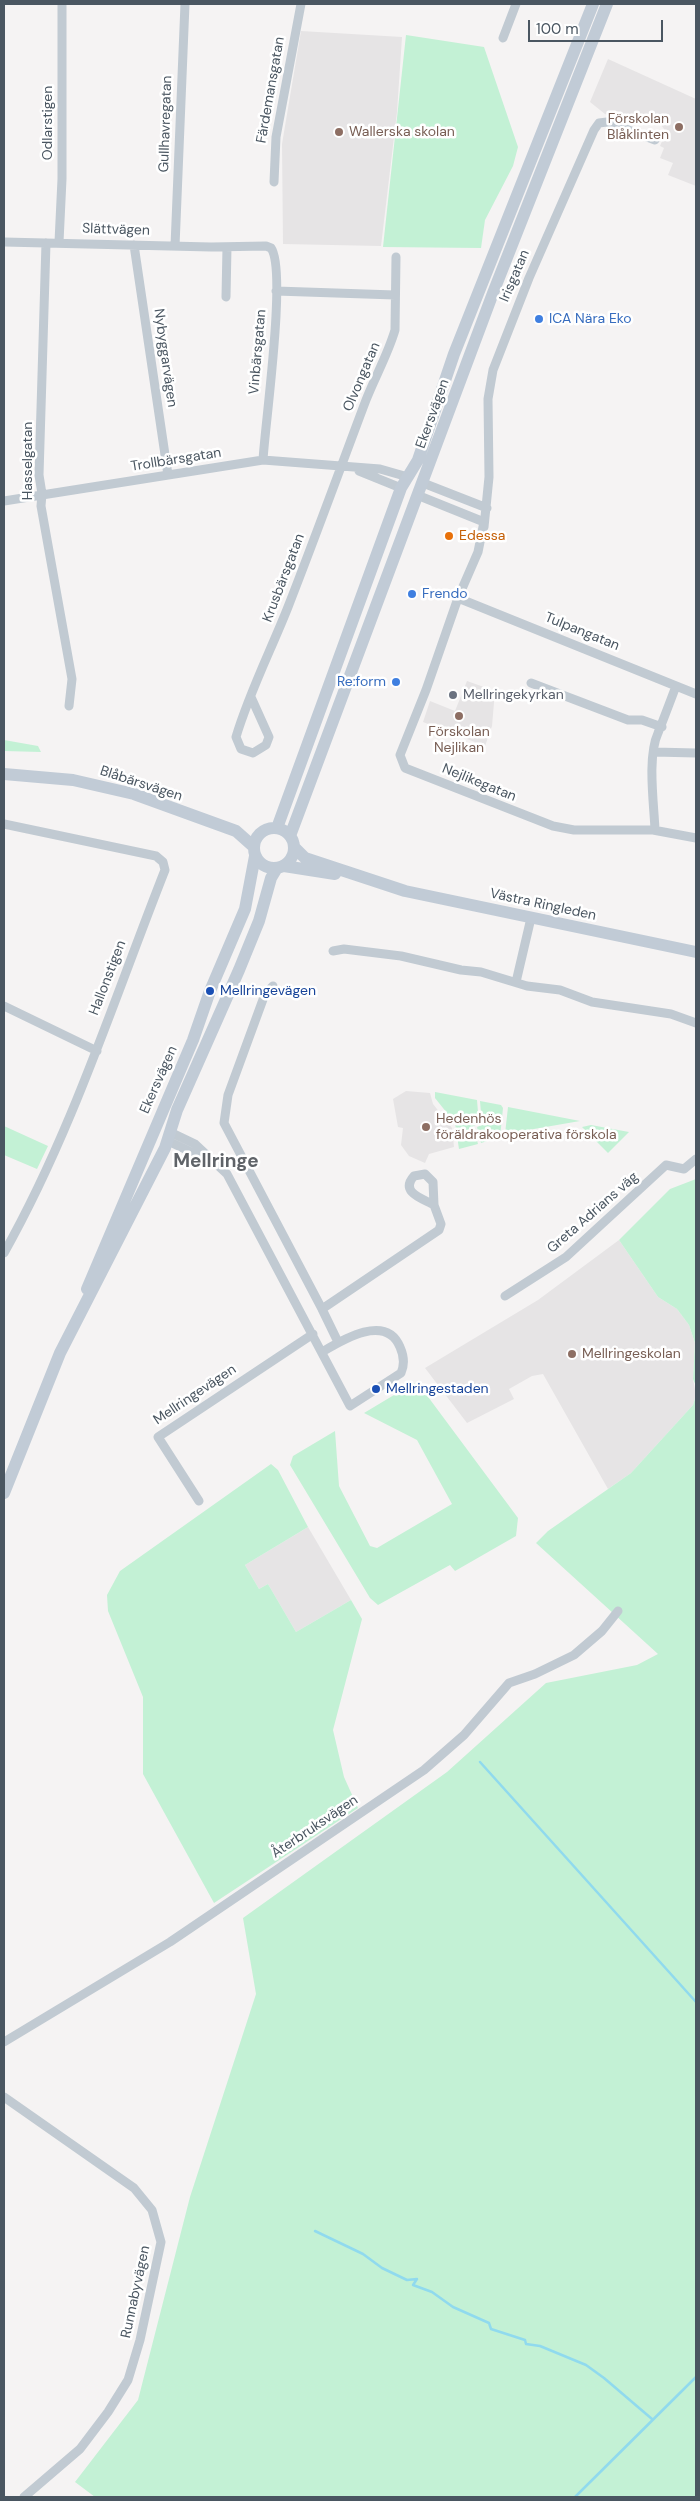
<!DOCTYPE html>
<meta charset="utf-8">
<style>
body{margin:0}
#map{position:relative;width:700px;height:2501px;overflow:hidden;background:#f5f3f3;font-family:"DM Sans",sans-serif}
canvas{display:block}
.frame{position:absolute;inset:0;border:5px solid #4a5661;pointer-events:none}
.scale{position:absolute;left:528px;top:20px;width:135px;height:22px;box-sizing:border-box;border:2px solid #4a5661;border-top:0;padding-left:6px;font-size:15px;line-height:18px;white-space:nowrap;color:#4a5661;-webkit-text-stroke:4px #fff;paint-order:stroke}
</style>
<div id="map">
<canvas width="700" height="2501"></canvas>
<div class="frame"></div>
<div class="scale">100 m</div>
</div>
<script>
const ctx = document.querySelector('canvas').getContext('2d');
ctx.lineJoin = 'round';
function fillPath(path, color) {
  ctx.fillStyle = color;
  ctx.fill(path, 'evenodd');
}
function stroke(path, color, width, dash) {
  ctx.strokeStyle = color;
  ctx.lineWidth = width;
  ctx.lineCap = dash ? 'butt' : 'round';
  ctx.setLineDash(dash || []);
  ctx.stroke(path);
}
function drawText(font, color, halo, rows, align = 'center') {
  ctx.font = font + ' "DM Sans",sans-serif';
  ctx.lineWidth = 5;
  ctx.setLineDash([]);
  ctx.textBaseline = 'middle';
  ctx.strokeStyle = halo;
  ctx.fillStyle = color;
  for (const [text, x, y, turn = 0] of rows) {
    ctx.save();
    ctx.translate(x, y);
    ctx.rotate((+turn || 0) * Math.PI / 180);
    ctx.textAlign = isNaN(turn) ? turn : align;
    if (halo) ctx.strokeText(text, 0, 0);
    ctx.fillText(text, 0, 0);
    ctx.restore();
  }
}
fillPath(new Path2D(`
 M301,31l101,6 -5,75 -16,134 -98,-2 -1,-100z
 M608,59l88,40v87l-28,-11 5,-12 -13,-5 4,-10 -4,-2 6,-14 -8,-12 -9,-6 -24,8 -20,-8 -15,-12z
 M467,681l28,10 -3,35 -7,20 -62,-24 7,-21 25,10z
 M406,1091l24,2 3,11 19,24 2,19 -25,7 -4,9 -16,-7 -8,-11 2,-17 -5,-1 -5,-28z
 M619,1240l39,57 19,12 12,16 6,18 -2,36 3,16 -3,10 -62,68 -23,16 -65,-115 -11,2 -23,13 5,10 -47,24 -42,-55 113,-68z
 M308,1527l43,73 -55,32 -28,-48 -9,5 -14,-24z`), '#e6e4e5');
fillPath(new Path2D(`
 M406,35l78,12 34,100 -5,19 -28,54 -4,28 -98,-1z
 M4,740l34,6 3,6 -37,-1z
 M435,1092l42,8 2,24 -6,2 5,18 -19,5 -4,-26 -20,-25z
 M480,1101l21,4 2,3 -3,29 -19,6 -4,-16 5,-2z
 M508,1107l72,14 -75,13z
 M591,1125l38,7 -21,21 -26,-26z
 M4,1126l44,20 -11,23 -33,-14z
 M696,1179v207l-3,-7 2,-36 -6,-18 -12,-16 -19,-12 -39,-57 51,-51z
 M414,1383l6,3 98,132 -2,18 -61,35 -5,-6 -72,40 -8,-7 -80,-133 3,-9 42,-25 4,55 31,60 7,2 75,-44 -35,-64 -53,-27z
 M696,1395v1102h-601l-20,-15 63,-82 52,-203 66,-203 -13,-76 204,-146 99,-89 91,-18 21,-11 -122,-111 12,-12 83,-58 62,-68z
 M271,1464l7,6 30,57 -63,38 14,24 9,-5 28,48 55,-32 11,19 -29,111 11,47 14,31 -144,95 -71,-129v-77l-35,-86 -1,-16 13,-24z`), '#c3f1d5');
stroke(new Path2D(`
 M480,1762l216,240
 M315,2231l48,23 19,14 25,12 10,-1 -4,6 19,7 21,15 36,16 2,6 34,11 1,4 14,2 46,19 18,13 48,41
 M575,2497l121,-120`), '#90daee', 2.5);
stroke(new Path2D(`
 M503,38l13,-34
 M274,182l2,-45 25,-133
 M4,242l207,5 55,-1 5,2c16,22 -6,176 -8,212
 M59,242l3,-63v-175
 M46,243l-7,232 3,19 -1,12 31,173 -3,27
 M134,245l34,230
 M175,246l10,-242
 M276,291l119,4
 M226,297l1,-50
 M359,471l42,17
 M423,483l64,25
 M417,495l67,27 -6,30 -20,46 -32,92 -26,65 5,13 148,58 21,4h79l43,8
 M4,501l259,-41 117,9 28,8
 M484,527l5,-50 -1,-78 5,-29 36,-92 65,-148 5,-7 8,-1 48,18
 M458,598l238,96
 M531,683l97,37h14l20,7
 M251,697l18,40 -3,8 -13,8 -12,-4 -5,-12c13,-44 35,-87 52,-130 27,-69 52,-138 78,-207 9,-23 22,-46 29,-70l1,-73
 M654,752l42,1
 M4,824l152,32 7,6 2,8c-51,129 -93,262 -161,383
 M655,830c-1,-26 -8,-73 3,-97 6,-15 12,-31 18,-47
 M333,951l11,-2 57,7 60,14 20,2 46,14 33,4 32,12 79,12 25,9
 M516,982l15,-64
 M273,986l-8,8 -37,101 -4,28 98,186 117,-79 2,-6 -7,-19 -1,-23 -8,-8 -11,2c-15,17 10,23 20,29
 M4,1006l93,45
 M170,1132l25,12 32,30 123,232 51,-33c4,-9 3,-17 -1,-26 -14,-34 -58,-7 -78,5
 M168,1141l23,11 11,1
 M505,1296l61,-39 100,-92 18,4 12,-10
 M322,1309l16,33
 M199,1501l-41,-64 155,-103
 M4,2042l166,-100 254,-172 40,-35 45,-52 26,-9 39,-19 28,-24 16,-20
 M4,2097l130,91 18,22 9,32 -21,98 -12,40 -20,32 -28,37 -56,48`), '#c1cad2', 9);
stroke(new Path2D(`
 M4,774l69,6 61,14 102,37 18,16
 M254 848a20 20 0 1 1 40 0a20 20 0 1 1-40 0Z
 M277,828l124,-340 17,-28 36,-106 139,-350
 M290,836l203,-543 114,-289
 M294,847l11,11 100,33 291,61
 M284,866l51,8
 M87,1289l106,-249 17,-49 35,-82 10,-53
 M4,1493l56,-140 105,-205 12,-38 62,-140 20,-49 12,-43 6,-10`), '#c1cbd6', 12);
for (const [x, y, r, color] of [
 [679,127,5,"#8d6e63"],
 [339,132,5,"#8d6e63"],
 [539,319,5,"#3f7fe0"],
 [449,536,5,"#e8710a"],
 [412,594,5,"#3f7fe0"],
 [396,682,5,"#3f7fe0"],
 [453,695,5,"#6b7280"],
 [459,716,5,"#8d6e63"],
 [210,991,5,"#1a4fb4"],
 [426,1127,5,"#8d6e63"],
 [572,1354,5,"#8d6e63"],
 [376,1389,5,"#1a4fb4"]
]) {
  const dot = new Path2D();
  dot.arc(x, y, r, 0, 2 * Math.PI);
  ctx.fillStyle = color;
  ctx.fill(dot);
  stroke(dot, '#fff', 2);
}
drawText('14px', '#4a5661', '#fff', [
 ["Färdemansgatan",271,90,-80],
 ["Odlarstigen",48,123,-90],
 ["Gullhavregatan",166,124,-88],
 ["Slättvägen",116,230,2],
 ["Irisgatan",515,276,-67],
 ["Vinbärsgatan",258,352,-85],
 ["Nybyggarvägen",165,358,82],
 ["Olvongatan",362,377,-67],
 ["Ekersvägen",433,414,-70],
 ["Trollbärsgatan",176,460,-9],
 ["Hasselgatan",28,461,-90],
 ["Krusbärsgatan",284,578,-69],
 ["Tulpangatan",582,632,22],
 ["Nejlikegatan",479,783,22],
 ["Blåbärsvägen",141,784,18],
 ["Västra Ringleden",543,905,12],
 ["Hallonstigen",108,978,-69],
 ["Ekersvägen",159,1080,-66],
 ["Greta Adrians väg",593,1213,-41],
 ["Mellringevägen",195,1395,-34],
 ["Återbruksvägen",315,1827,-34],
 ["Runnabyvägen",136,2292,-78]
]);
drawText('14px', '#785e54', '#fff', [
 ["Förskolan",669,119,"right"],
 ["Blåklinten",669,135,"right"],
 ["Wallerska skolan",349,132],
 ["Förskolan",459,732,"center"],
 ["Nejlikan",459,748,"center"],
 ["Hedenhös",436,1119],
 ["föräldrakooperativa förskola",436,1135],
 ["Mellringeskolan",582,1354]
], 'left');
drawText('14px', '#366cbe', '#fff', [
 ["ICA Nära Eko",549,319],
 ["Frendo",422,594],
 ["Re:form",386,682,"right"]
], 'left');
drawText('14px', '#c56008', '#fff', [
 ["Edessa",459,536]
], 'left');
drawText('14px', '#5b616d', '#fff', [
 ["Mellringekyrkan",463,695]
], 'left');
drawText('14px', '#164399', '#fff', [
 ["Mellringevägen",220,991],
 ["Mellringestaden",386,1389]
], 'left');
drawText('bold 19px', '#5f6368', '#fff', [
 ["Mellringe",216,1162]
]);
</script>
